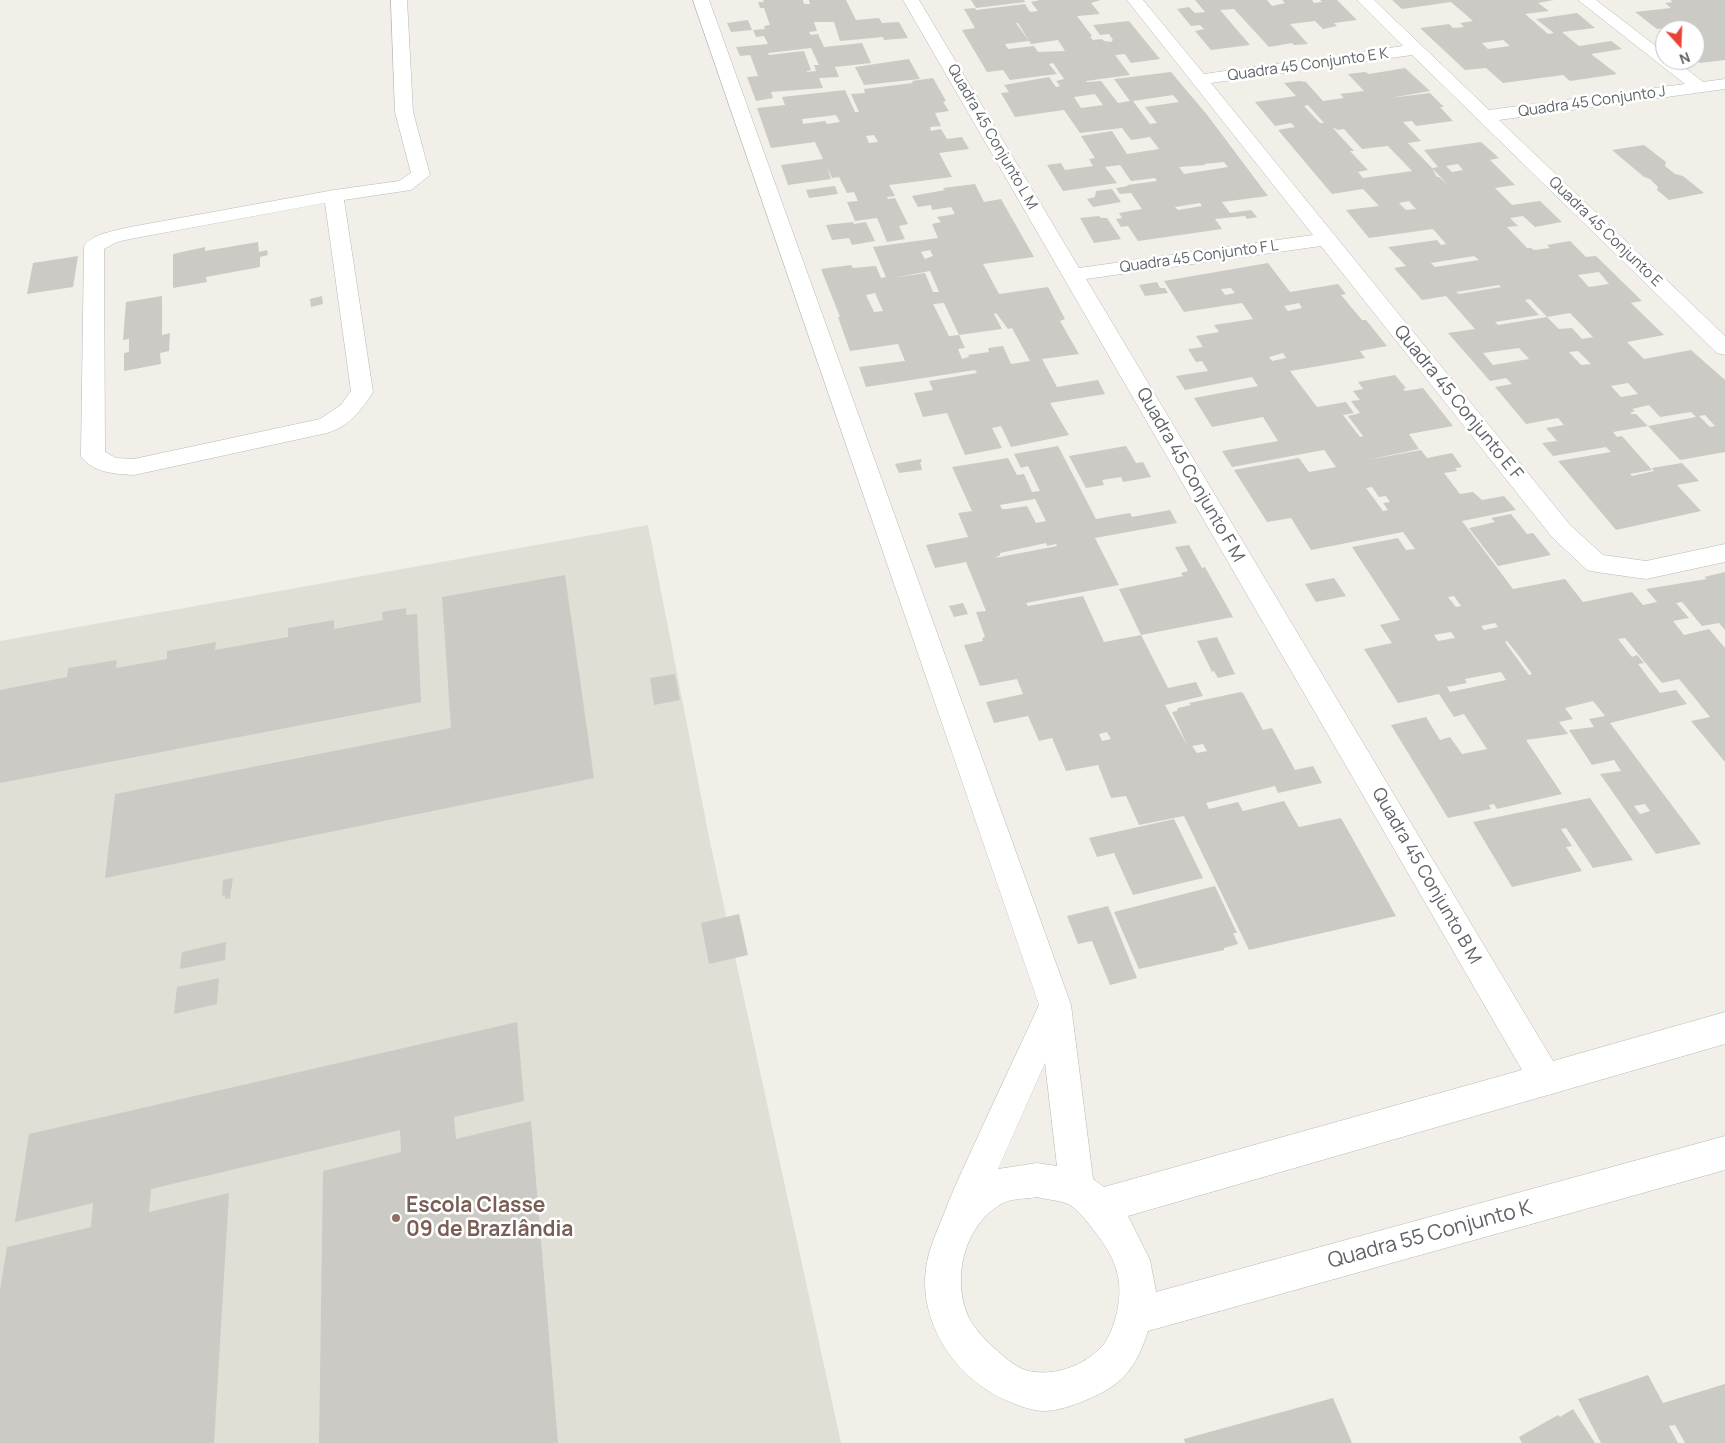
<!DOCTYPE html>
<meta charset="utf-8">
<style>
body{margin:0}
#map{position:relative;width:1725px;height:1443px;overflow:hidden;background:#f1efe8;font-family:Manrope,sans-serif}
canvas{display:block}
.north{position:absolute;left:1655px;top:20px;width:50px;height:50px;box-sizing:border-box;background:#fff;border:1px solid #bfc1c3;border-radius:50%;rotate:160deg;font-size:14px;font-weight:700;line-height:20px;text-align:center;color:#5f6368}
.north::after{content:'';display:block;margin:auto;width:18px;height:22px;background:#ea4335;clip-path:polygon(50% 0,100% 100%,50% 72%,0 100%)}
</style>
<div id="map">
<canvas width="1725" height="1443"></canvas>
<div class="north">N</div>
</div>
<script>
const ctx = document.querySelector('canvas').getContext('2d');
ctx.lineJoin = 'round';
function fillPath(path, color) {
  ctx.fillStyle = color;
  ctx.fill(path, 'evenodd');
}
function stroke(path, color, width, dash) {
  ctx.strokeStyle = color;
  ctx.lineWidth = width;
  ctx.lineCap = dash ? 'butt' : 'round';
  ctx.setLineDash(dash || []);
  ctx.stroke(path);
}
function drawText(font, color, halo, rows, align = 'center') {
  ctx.font = font + ' Manrope,sans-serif';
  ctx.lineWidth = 5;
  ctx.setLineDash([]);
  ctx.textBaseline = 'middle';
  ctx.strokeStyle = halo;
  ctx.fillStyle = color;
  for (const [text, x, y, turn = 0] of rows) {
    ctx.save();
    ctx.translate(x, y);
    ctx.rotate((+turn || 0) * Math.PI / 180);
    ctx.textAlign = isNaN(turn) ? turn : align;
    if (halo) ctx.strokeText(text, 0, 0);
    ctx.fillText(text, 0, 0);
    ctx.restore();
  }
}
fillPath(new Path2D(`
 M648,525l62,317 131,601h-841v-802z`), '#e1ded6');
fillPath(new Path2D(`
 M763,0h40l1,4h6l-1,-4h37l10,20 23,-2 3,5 17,-1 9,16 -24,2 -1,-3 -43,4 -6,-19h-20l3,9 -8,1 2,3 7,-1 6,13 38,-4 9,20 -36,4 4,10 -20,1 4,10 -52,4 2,6 -17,3 -9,-24 11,-1 -7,-19 -1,-2 -10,1 -4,-9 32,-3 -4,-8 -8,1 -3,-7 12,-1 -1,-3 6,-1 -6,-17h-4l-2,-6h6zM811,48l8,17h-5l2,6 -9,1v-1l4,-1 -7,-19 -35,4 -1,-2z
 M971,0h53l1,2 -49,6z
 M1040,0h61l-10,3 9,11 -23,2 15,20 -2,1 3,3 9,-1 2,2 7,1 2,-2 -4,-6 -9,1 -7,-10 36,-4 31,38 -29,4 -6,-9 -10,1 15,20 -44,6 1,1 14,-1 17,22 12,-2 -16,-22 57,-7 37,44 60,80 -46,6 8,11 21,-3 6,7 -10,2 -2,-3 -30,3 7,10 -84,12 -10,-15 -7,1 -5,-8 6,-1 -3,-5 23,-4 -11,-16 -11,1 -4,-6 12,-2 -1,-1 30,-4 -2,-3 -24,3 -11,-16 -15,2 12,16 -54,8 -16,-26 14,-2 4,7 28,-4 -4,-7 6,-1 -14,-22 31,-5 15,23 32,-5 -9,-12 -19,3 -9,-12 -42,5 -16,-23 -49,7 -14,-24 8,-1 -5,-7 45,-8 7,10 4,-1 -4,-5 8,-2 -11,-16 -4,1 8,10 -47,6 -7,-10 -16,2 -25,-42 13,-2 -11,-19 11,-1 1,2 49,-6 5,8 8,-1 -7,-9zM1016,23h2l13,21 27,-4 7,11 -27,1 -4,-6 -26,3 -3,-5 24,-3zM1095,94l8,11 -22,3 -7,-11zM1173,95l6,7 -34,5 12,16 -7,1 -17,-23zM1224,162l4,5 -44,7 -5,-7 26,-2 -1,-1zM1200,203l2,3 -24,4 -3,-3z
 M1195,0h72l5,6 13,-3 -3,-3h30l2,3 8,-1 -2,-2h17l20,20 -23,3 3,3 -14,3 -8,-8 -25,3 18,20 -14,1 -2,-2 -23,4 -35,-38 -14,1 30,35 -39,5 -16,-19 9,-2 -4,-4 -9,1 -14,-17 12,-2 6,6 10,-1z
 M1392,0h162l-16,3 11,8 -24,3 23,20 6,-1 -18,-14 41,-6 18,15 -33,4 17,14 32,-5 11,8 -31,5 26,20 -47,7 -7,-6 -60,8 -17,-15 -21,2 -45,-42 29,-4 4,4 11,-1 -4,-4 13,-2 -22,-19 -49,7zM1503,40l7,6 -22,3 -6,-6z
 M1670,0h55v60l-25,3 -5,-4v-29h-16l-3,-3 -19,2 -22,-17 36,-4 -6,-5 8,-1z
 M748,20l4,10 -21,2 -4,-9z
 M909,59l11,20 -56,6 -9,-18z
 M1405,68l25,23 -40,7 40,-5 14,14h-4l13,14 -37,5 -4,-5 -9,1 18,19 -13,2 24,25 5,9h2l9,8 -16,-17 6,-1 -14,-17 57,-8 18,16 -9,2 25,25 -20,3 17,17 28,-4 22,21 -27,5 -12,-11 -13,2 8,8 -11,1 20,21h4l3,2 16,-2 -3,-3 23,-4 16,16 10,-1 46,45 -11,2 33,32 -37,7 17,17 47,-9 34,30v72l-45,8 -32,-34 -35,6 4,5 5,-1 30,34 -22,4 2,2 22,-5 -2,-3 30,-5 17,18 -22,4 24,26 -85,19 -58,-69 53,-9 -5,-5 -53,9 -11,-13 15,-2 -11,-13 18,-3 -6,-7 -32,6 -31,-37 17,-3 -6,-6 -16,3 -42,-48 27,-4 -29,-33 -24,4 -28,-32 12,-2 -18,-19 49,-7 4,5 5,-1 -13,-15 -64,9 -23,-28 33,-4 -16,-17 -31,5 -54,-64 17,-3 -4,-4 -16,3 -20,-24 41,-6 -12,-13 15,-2 7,1 17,19 21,-3 -4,-4 24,-3 -16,-17 17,-2 4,2zM1308,105l16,18h-4l-16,-17zM1332,127l6,3 6,-1 18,20 26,-3 24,25 -49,7 -5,-6 10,-2 -18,-19h4zM1458,164l5,6 -11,2 -6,-6zM1409,201l7,8 -10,1 -7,-7zM1474,256l5,4 -44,7 -4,-4zM1599,272l10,12 -20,3 -11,-12zM1499,285l2,2 -42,7 -3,-2zM1530,299l17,18 -49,8 -3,-3 44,-7 -14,-15zM1570,313l23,24 -11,2 -10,-11 -13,1 -12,-12zM1519,348l10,11 -36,6 -10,-12zM1578,351l13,13 -10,1 -12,-13zM1628,383l10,11 -17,3 -10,-11zM1649,405l11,12 31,-5 5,5 -48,9 -12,-12h-5l-1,-1 5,-2 -3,-2zM1705,415l10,11 -5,1 -11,-11z
 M933,78l13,23 -3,1 6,9 -14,2 6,13 -11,1 1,4 10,-2 6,10 15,-2 7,12 -30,4 13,24 -63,8 6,11 -8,1 1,2 7,-1 13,26 -9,2 6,13 -18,3 -10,-24 -22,3 -8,-19 11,-1 -4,-9 -7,1 -8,-16 -7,1 -5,-11 4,12 -43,6 -7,-20 42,-6 -8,-17 -44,6 -14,-40 28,-3 -3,-8 63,-7 10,22h4l-8,-18 14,-1 -1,-4 49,-6 -1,-2zM836,115l4,7 -13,2 -2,-3 -22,3 -1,-5zM874,135l4,7 -9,1 -3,-7z
 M1644,145l22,17 -1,4 10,8 8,2 21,17 -35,7 -12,-10 1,-3 -8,-8 -6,-2 -32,-27z
 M975,184l9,18 17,-3 33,58 -51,7 16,30 49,-7 17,32 -5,2 19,33 -37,5 15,28 41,-7 7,14 -55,9 19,32 -58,12 -10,-21 -9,2 10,20 -37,7 -18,-42 -24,4 -9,-24 19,-3 -4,-9 48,-8 -2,-3 -109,17 -7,-20 46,-6 -7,-17 -48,7 -12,-34h2l-19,-48 30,-4 2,3 23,-2 5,12 5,-1 -13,-30 65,-9 -6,-14 9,-2 -4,-5 18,-3 -4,-7 -19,3 -1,-5 -13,2 -6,-11 33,-6 -2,-2zM930,250l3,6 -8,3 -4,-7zM930,271l9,21h-6l-8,-19 -33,5zM875,293l8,18 -9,1 -8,-17zM944,303l15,32 -10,1 -16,-32zM996,313l12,16 4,-1 18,33 -19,3 -8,-18 -15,2 1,4 -21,3 1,2 -7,2 -4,-10 7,-1 -6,-13 43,-6 -8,-15z
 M835,186l3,8 -29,4 -3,-8z
 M1112,189l9,13 -28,5 -6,-8 8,-2 1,-6z
 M1099,216l2,2h6l14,21 -27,4 -14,-25z
 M853,222l1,2 12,-2 9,19 -23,4 -3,-7 -17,2 -6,-15z
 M258,242l1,10 8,-2 1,5 -8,2v10l-54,10 1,5 -34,6v-34l32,-7v4z
 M78,256l-5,31 -46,7 6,-31z
 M1268,263l22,29 48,-8 8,10 -5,1 21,25h4l21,26 -27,5 5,7 -75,13 27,36 29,-5 8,11 -11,2 17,22 3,-1 -15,-20 12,-3 -9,-12 9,-1 -7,-9 10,-2 -5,-7 37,-7 11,13 -3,1 2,2 18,-3 30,38 -44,8 10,15 -52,11 54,-10 6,8 25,-5 10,14 -7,1 2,3 -13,2 16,21 13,-2 9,8 22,-4 12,14 -54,11 51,68 52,-10 18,23 49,-10 11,13 14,-3 -11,-13 61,-10 -3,-2 21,-5v58l-6,-7 -17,3 -20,-24 -6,1 13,15 -16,3 11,14 25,-6 16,19v114l-34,-41 19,-4 -12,-15 -19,-23 -17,4 -37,-45 -7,1 14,18 5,-2 7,8 -6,1 22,29 16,-3 11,14 -77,19 91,121 -45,10 -56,-80 21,-3 -7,-11 -22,5 -23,-35 25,-3 -5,-8 16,-3 -12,-15 -28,7 8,11 -14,3 9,12 -42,6 36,54 -65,15 -3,-5 -5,1 2,4 -43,9 -57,-93 35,-8 14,23 10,-3 12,17 25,-5 -23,-35 -10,3 -15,-23 -41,9 -34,-54 28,-6 -12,-18 20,-5 -48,-73 46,-9 8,12 9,-1 -12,-17 -92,18 -20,-32 -24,4 -33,-52 65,-12 10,14 27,-5 -12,-17 -92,17 -10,-16 56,-10 -15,-24 -51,10 -18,-29 64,-12 -6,-9 -67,13 -9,-14 32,-5 -6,-10 -6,1 -8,-13 15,-2 -7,-11 23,-4 -5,-7 39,-6 -11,-16 -58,9 -20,-31zM1231,288l4,5 -10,2 -4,-6zM1299,303l3,5 -14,3 -4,-5zM1283,353l3,5 -14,3 -3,-4zM1372,487l7,10 7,-1 4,6 -7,1 5,7 -5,1 -17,-23zM1454,596l7,10 -5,1 -8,-10zM1495,623l3,4 -14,3 -3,-4zM1451,632l4,6 -17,3 -4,-6zM1507,641l12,15 13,18 -3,1 -24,-33zM1501,672l5,8 -56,12 -3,-5 20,-4 -2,-4zM1645,804l5,7 -10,3 -6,-8z
 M1157,282l3,6h5l3,5 -23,3 -6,-11z
 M162,296v39l8,-2 -1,18 -9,2 1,11 -37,7v-18l5,-1v-13l-6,1 3,-38z
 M322,296l1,8 -12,3 -1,-8z
 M1058,446l38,73 34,-6 2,4 38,-7 7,13 -82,15 24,47 -93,18 2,3 55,-10 21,46 37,-7 27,53 28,-6 7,14 -38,9 23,42 -16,-35 5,-1 1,-3 13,-3 -2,-2 52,-11 2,1 20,37 9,-2 23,42 18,-4 9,17 -44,10 -3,-7 -69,17 3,6 29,-7 5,9 41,-10 15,26 42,-9 55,98 -147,34 -65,-134 -45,9 -13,-29 -15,2 -13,-33 -32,6 -14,-33 -13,3 -11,-25 -34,7 -8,-21 37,-8 -6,-15 -37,7 -16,-41 19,-4 -1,-3 3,-1 -9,-25 10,-1 -20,-49 -31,6 -9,-23 42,-8 -10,-24 14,-2 -20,-44 56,-9 9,17 7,-1 8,18 8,-1 -12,-25 -7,2 -7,-14zM1035,499l11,22 -10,2 -9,-17 -20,3h-5l-2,-4zM1046,543l1,3 9,-2 1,2 -62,12 5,-3v-2zM1107,732l4,7 -9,2 -3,-7zM1203,744l4,7 -10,2 -5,-7z
 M1126,446l10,17 7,-1 8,15 -28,5 -2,-5 -19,3 2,5 -18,3 -17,-32z
 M921,459l1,3h-2l2,8 -23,3 -4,-9z
 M1511,514l16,20 6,-1 18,22 -53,11 -29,-38 26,-6 -4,-4z
 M1189,545l13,23 3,-1 28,50 -92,18 -22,-46 64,-13 -2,-3 7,-2 -13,-24z
 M565,575l29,203 -489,100 10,-84 336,-66 -9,-131z
 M1334,578l12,18 -30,6 -11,-18z
 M963,603l5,11 -14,3 -5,-11z
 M406,608v7l11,-1 4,88 -421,81v-93l67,-13 1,-9 49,-8 -1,8 51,-9v-8l49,-9 -1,8 73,-13v-9l46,-8v9l49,-9 -1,-8z
 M1217,637l18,37 -17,4 -4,-7 -2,1 -15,-31z
 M675,674l5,26 -26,5 -4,-27z
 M1590,798l43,62 -40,8 -27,-40 -5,1 11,17 -6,1 16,24 -70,16 -39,-65z
 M1174,819l29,59 -70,17 -19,-42 -17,4 -8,-19z
 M233,878l-3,20 -5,1v-4l-3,1 1,-16z
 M1215,886l22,47h-4l5,11 -14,4v2l-85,19 -25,-57z
 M1108,906l29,72 -27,7 -18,-44 -14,3 -11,-28z
 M739,914l9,41 -39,9 -8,-41z
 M226,942l-1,18 -45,9 2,-17z
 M219,978l-2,26 -43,10 3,-27z
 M517,1022l7,79 -70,16 2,22 75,-18 27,322h-239l4,-272 78,-19 -1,-22 -249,59 -2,23 80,-19 -15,250h-214v-153l7,-43 84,-20 2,-24 -78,19 14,-88z
 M1648,1375l15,28 62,-19v59h-40l-10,-18 -6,1 9,17h-77l-23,-44z
 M1333,1398l19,45h-167l-1,-4z
 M1573,1409l22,34h-73l-3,-6 39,-22 2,2z`), '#cccac5');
const minor = new Path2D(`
 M391,0h16l6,112 17,63 -19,15 -67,10 29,192c-11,18 -25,35 -46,41l-193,42c-18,-1 -42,-2 -53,-19l3,-210c9,-13 32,-15 46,-19l204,-37 65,-9 12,-8 -16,-61zM325,203l26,188 -10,14 -21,14 -186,40 -18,-1 -11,-6 -1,-203 13,-7 13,-3z
 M693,0h16l362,1005 22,174 11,8 418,-117 -619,-1070h16l160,268 234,-33 -186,-235h16l61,74 199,-28 -46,-46h17l115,110 196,-26 -107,-84h18l69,53v7h10l28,22 22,-3v10l-226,31 226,216v19l-8,-2 -305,-298 -201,28 359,442 33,30 43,6 79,-17v18l-79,17 -50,-7 -9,-2 -35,-33 -231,-291 -235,33 467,782 172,-49v32l-597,172 22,44 6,32 569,-156v34l-577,161c-12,37 -25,54 -62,69 -14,6 -28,11 -44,11 -12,-1 -22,-5 -32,-9 -49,-20 -86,-69 -85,-123 1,-25 10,-43 19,-65 7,-19 16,-39 25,-58 23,-51 47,-101 70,-151zM1045,1063l12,103 -20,-3 -39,6zM1037,1197c10,3 24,3 33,8 6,4 10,8 14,13 27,33 44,56 31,102 -3,9 -6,17 -11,24 -19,22 -51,34 -79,26 -11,-4 -22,-14 -31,-22 -10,-9 -20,-20 -26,-32 -17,-39 -3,-93 35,-113 10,-5 24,-4 34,-6z`);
stroke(minor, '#b5b8bc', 1);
fillPath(minor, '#fff');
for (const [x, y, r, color] of [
 [396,1218,5,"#8d6e63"]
]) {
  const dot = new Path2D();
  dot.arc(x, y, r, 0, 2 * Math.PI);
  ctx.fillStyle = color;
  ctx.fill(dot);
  stroke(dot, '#fff', 2);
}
drawText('15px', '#5f6368', '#fff', [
 ["Quadra 45 Conjunto E K",1308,65,-8],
 ["Quadra 45 Conjunto J",1592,102,-8],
 ["Quadra 45 Conjunto L M",992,137,60],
 ["Quadra 45 Conjunto E",1605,232,44],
 ["Quadra 45 Conjunto F L",1199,257,-8]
]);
drawText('18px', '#5f6368', '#fff', [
 ["Quadra 45 Conjunto E F",1458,403,51],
 ["Quadra 45 Conjunto F M",1190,475,60],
 ["Quadra 45 Conjunto B M",1426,876,60]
]);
drawText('bold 21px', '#785e54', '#fff', [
 ["Escola Classe",406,1206],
 ["09 de Brazlândia",406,1230]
], 'left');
drawText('21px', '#5f6368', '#fff', [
 ["Quadra 55 Conjunto K",1430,1235,-15]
]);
</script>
